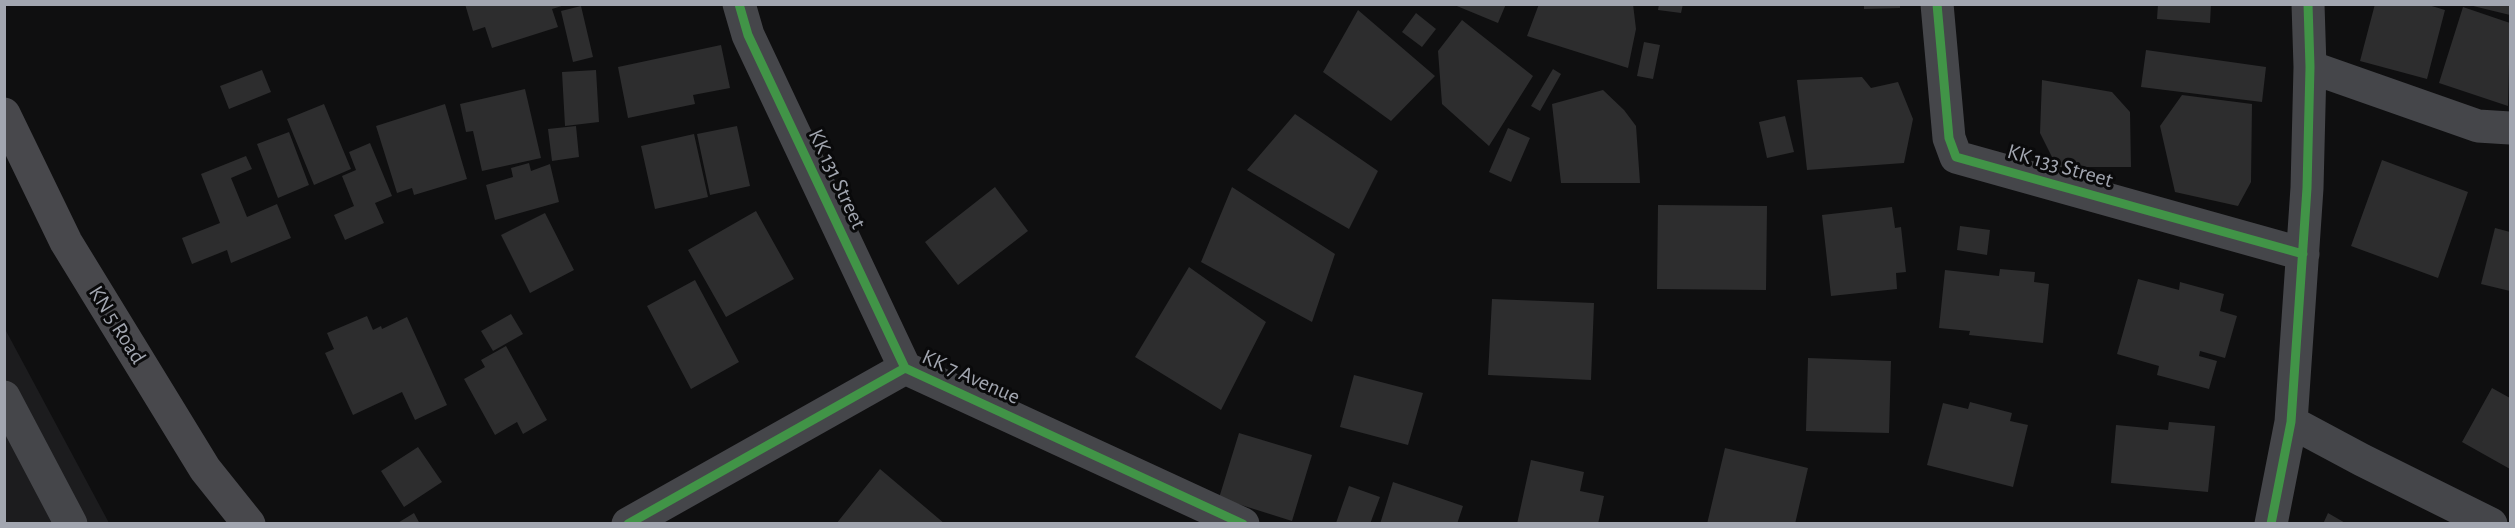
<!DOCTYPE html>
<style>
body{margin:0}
#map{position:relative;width:2515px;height:528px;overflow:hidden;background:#0f0f10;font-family:"Alegreya Sans",sans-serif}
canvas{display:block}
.frame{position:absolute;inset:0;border:6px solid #a2a6b0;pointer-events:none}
</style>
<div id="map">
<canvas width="2515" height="528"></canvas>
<div class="frame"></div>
</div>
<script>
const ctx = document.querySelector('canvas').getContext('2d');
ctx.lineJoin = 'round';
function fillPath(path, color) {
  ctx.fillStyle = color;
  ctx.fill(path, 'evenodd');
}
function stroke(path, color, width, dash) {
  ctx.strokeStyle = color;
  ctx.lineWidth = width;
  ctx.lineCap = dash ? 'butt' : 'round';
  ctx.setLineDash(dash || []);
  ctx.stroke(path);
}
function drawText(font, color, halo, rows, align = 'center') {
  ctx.font = font + ' "Alegreya Sans",sans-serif';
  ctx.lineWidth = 6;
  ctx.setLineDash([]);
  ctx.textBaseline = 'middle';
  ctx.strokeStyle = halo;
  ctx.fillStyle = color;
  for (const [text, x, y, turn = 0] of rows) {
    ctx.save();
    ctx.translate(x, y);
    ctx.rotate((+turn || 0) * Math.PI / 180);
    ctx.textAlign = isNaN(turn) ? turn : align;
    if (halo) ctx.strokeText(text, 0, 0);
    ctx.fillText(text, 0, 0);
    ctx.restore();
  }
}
fillPath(new Path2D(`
 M5,329l104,194h-104z`), '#1c1c1e');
fillPath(new Path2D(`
 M465,4h100v1l-13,4 6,18 -66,21 -7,-21 -12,4z
 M1452,4h54l-8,19z
 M1539,4h94l3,25 -8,39 -101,-32z
 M1659,4h24l-2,9 -23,-3z
 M1864,4h36v4l-36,1z
 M2158,4h53l-1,19 -53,-4z
 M2375,4h50l20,6 -18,69 -67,-18z
 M2469,4h41v11l-41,-10z
 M581,6l12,51 -20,5 -12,-51z
 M2463,7l47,16 -2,83 -69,-23z
 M1358,10l77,66 -44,45 -68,-49z
 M1416,13l20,16 -14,18 -20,-15z
 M1462,20l71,56 -44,70 -47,-42 -4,-53z
 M1644,42l16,3 -7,34 -16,-3z
 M721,45l9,43 -37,7 2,9 -67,14 -10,-51z
 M2146,50l120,17 -4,35 -121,-15z
 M1553,69l8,5 -21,37 -9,-5z
 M262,70l9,22 -42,17 -9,-23z
 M596,70l3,52 -34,4 -3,-54z
 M1862,77l9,11 27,-6 15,37 -9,44 -97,7 -10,-90z
 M2042,80l70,12 18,20 1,55h-74l-17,-34z
 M525,89l16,69 -59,13 -9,-40 -7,1 -6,-28z
 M1603,90l21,20 12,16 4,57h-79l-9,-79z
 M2182,95l70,9 -1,78 -13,24 -63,-14 -15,-66z
 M324,104l27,65 -37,16 -27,-66z
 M445,104l22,75 -53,16 -2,-7 -15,5 -21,-67z
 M1295,114l83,57 -29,58 -102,-59z
 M1785,116l9,36 -27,6 -8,-36z
 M576,126l3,31 -27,4 -4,-32z
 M737,126l13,60 -40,9 -13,-61z
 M1508,128l22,10 -19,44 -22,-10z
 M289,132l20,53 -31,13 -21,-54z
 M694,134l14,63 -53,12 -14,-63z
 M370,143l22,53 -17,7 9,20 -39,17 -11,-25 20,-9 -12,-30 14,-6 -7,-18z
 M246,156l6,13 -21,9 16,39 30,-13 14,34 -60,25 -4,-13 -35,14 -10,-26 38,-15 -19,-49z
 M2382,160l86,32 -30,86 -87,-32z
 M529,163l2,8 19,-7 9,38 -64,18 -9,-35 27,-8 -2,-9z
 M995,187l33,44 -70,54 -33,-43z
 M1232,187l103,67 -23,68 -111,-60z
 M1658,205l109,1 -1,84 -109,-1z
 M1892,207l3,21 6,-1 5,45 -10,1 1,16 -66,7 -9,-81z
 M756,211l38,68 -68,38 -38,-67z
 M545,213l29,57 -44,23 -29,-58z
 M1960,226l30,4 -3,25 -30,-5z
 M2495,228l15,4v59l-29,-7z
 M1189,267l77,55 -45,88 -86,-53z
 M2000,269l35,3 -1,10 15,2 -6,59 -74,-8 1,-4 -31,-3 6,-58 54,6z
 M2138,279l41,11 1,-8 44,12 -4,17 17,5 -12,42 -25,-7 -1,5 18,5 -8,28 -52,-14 2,-9 -42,-12z
 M695,280l44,82 -48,27 -44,-83z
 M1492,299l102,4 -3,77 -103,-5z
 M511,314l12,20 -30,17 -12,-20z
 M367,316l6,14 8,-4 1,3 25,-12 40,88 -32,15 -13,-28 -49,23 -28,-62 9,-4 -7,-16z
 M506,346l41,74 -24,14 -6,-12 -22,13 -31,-56 21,-12 -4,-7z
 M1808,358l83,3 -2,72 -83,-2z
 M1354,375l69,18 -15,52 -68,-18z
 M2492,388l18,10v71l-48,-27z
 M1970,402l42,11 -2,8 18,4 -15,62 -86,-22 16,-62 25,6z
 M2169,422l46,4 -7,66 -97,-9 5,-58 52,5z
 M1239,433l73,22 -20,66 -73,-23z
 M418,447l24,35 -38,25 -23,-36z
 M1725,448l83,20 -13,56h-88z
 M1531,460l53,12 -4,19 24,5 -6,28h-81z
 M880,469l65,55h-109z
 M1393,482l70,24 -6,18h-77z
 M1349,486l31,11 -10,27 -34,-1z
 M414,513l6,11h-24z
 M2328,513l19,11h-24z`), '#2d2d2e');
stroke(new Path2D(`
 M739,4l9,31 157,333
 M1937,4l12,134 7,19 347,97
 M2310,67l168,59 32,2
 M4,397l67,127
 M2291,422l71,38 129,64
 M628,524l277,-156 338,156
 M2271,524l20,-102 16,-234 3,-121 -2,-63`), '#45464a', 33);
stroke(new Path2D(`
 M4,114l62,128 139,227 44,55`), '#48484c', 33);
stroke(new Path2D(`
 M739,4l9,31 157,333
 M1937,4l12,134 7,19 347,97
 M628,524l277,-156 338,156
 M2271,524l20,-102 16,-234 3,-121 -2,-63`), '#419447', 9);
drawText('22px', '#a2a6b0', '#0a0a0b', [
 ["KK 133 Street",2060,166,16],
 ["KK 131 Street",837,179,65],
 ["KN 5 Road",117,325,58],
 ["KK 7 Avenue",971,377,24]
]);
</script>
